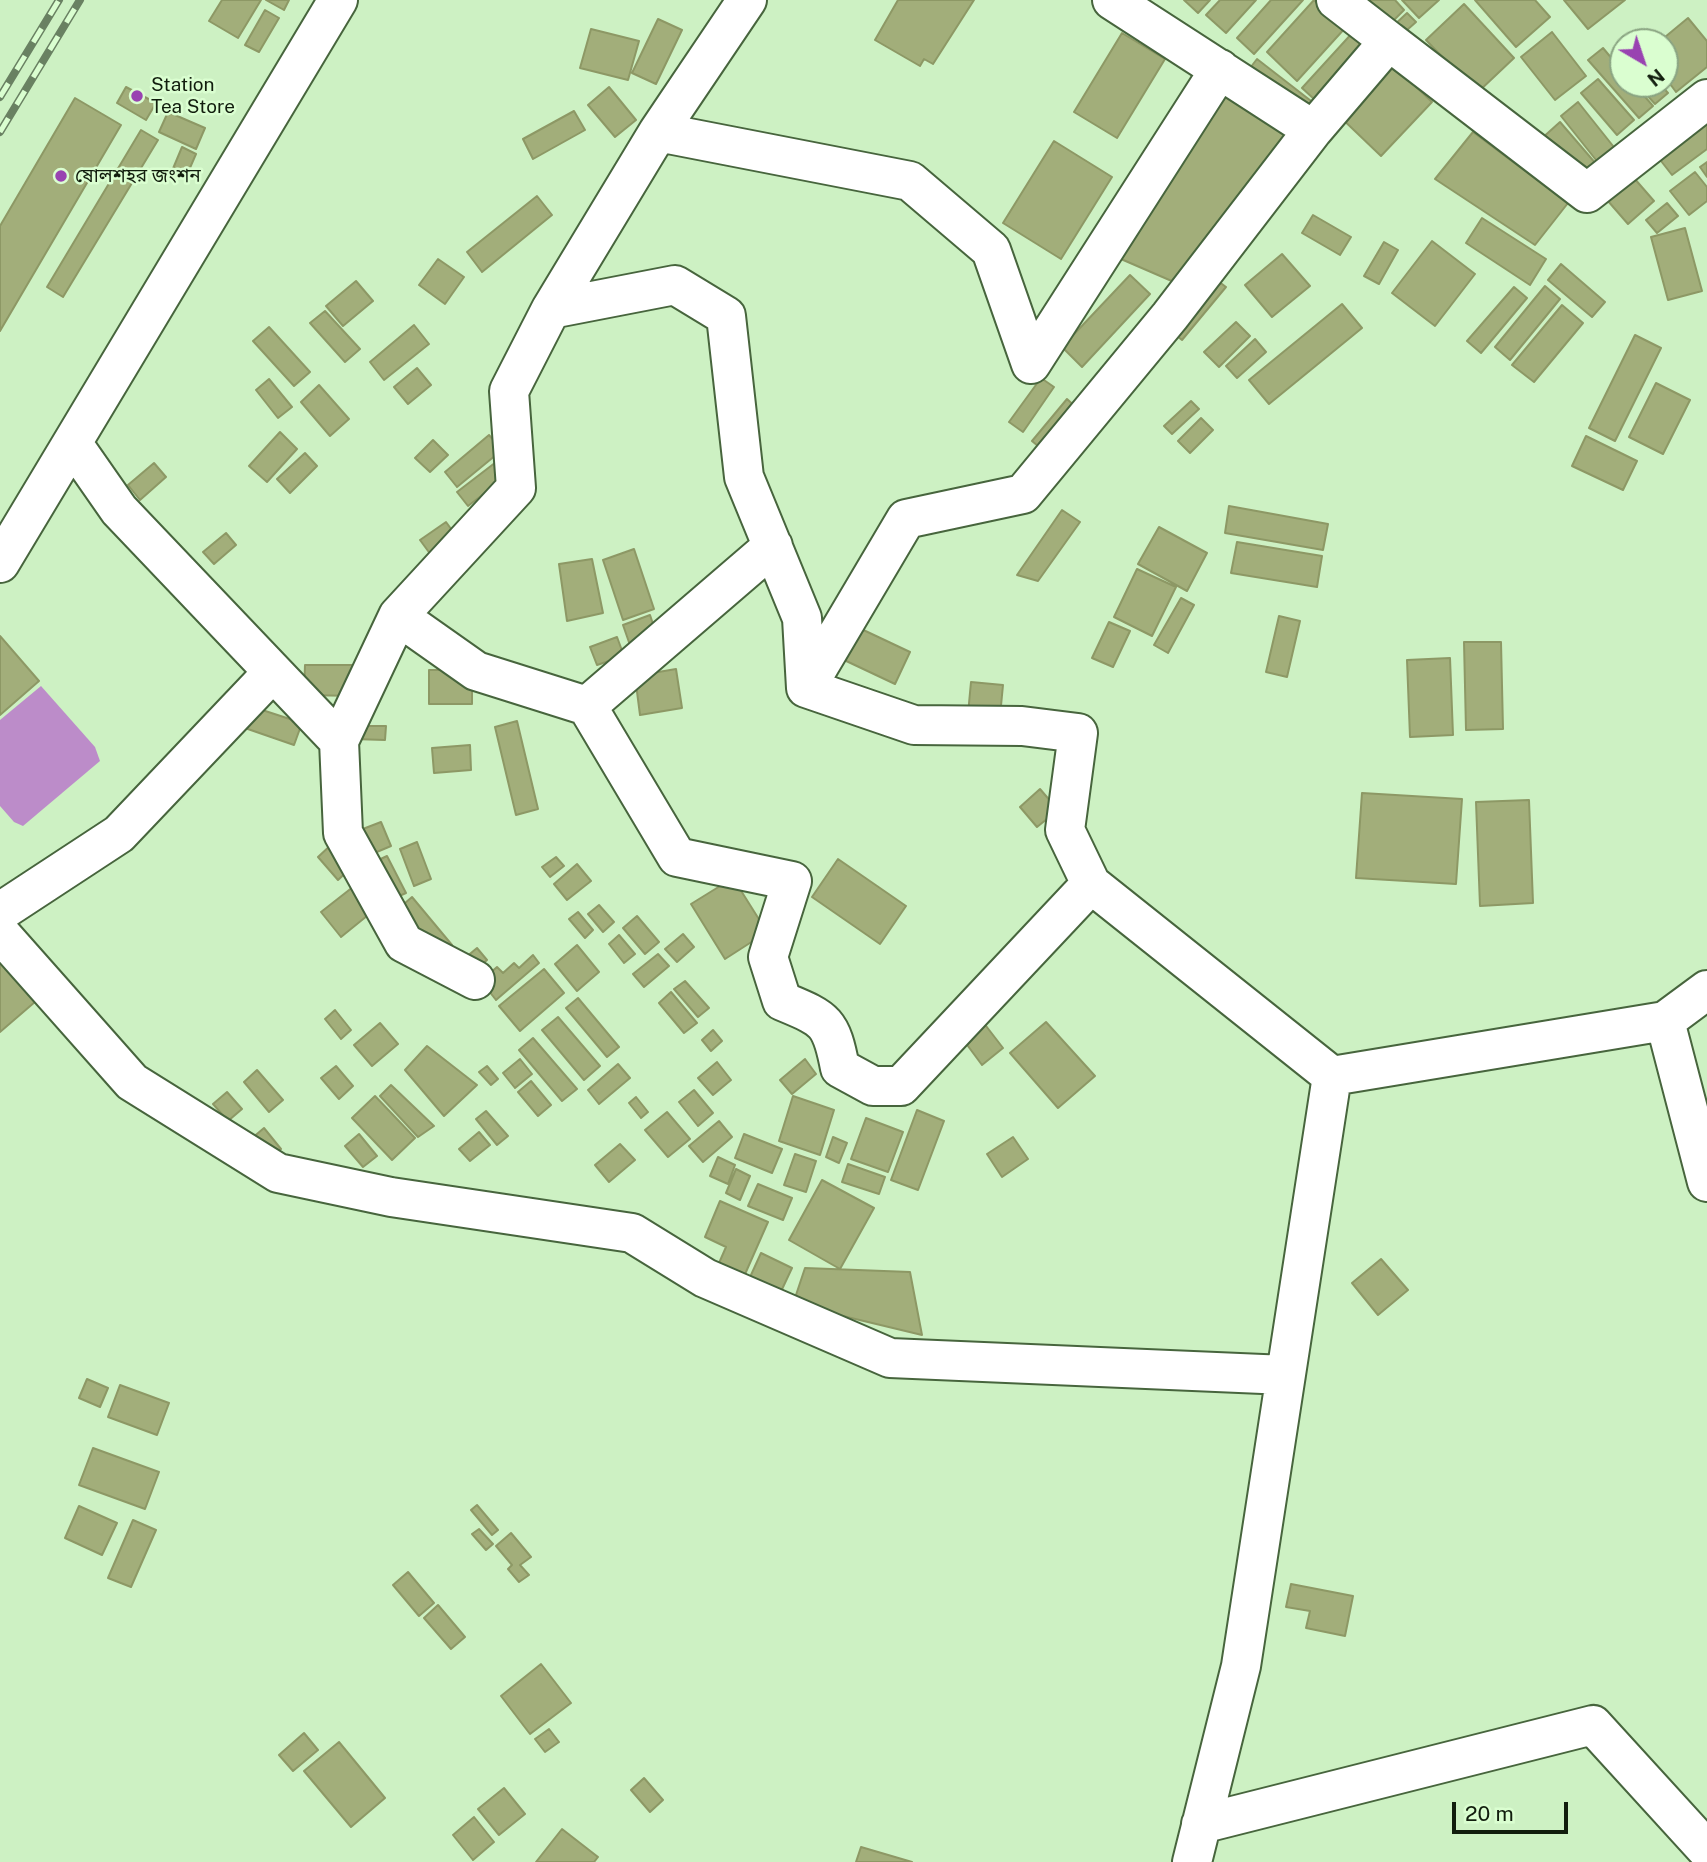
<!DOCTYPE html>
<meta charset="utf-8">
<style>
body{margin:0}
#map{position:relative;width:1707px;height:1862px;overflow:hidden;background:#cdf1c3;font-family:"Public Sans",sans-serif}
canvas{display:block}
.north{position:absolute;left:1609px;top:28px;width:70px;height:70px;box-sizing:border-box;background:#dafed0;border:2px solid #8aa482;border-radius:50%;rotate:141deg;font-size:19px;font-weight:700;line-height:28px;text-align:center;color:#111d0d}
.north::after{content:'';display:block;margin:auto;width:24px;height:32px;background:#9943b1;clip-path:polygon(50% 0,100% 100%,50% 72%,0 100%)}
.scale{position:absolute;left:1452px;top:1802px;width:116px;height:32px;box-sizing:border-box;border:4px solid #111d0d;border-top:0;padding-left:9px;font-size:21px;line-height:24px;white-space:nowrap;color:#111d0d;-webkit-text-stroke:5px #dafed0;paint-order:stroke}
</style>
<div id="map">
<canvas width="1707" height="1862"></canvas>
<div class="north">N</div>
<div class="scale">20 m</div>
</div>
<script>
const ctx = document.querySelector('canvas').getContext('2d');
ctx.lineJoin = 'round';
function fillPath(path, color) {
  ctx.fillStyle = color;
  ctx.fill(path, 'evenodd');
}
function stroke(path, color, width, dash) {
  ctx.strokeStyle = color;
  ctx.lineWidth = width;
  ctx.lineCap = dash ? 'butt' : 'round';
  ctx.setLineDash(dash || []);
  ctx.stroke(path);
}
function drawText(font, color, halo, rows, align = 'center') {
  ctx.font = font + ' "Public Sans","Noto Sans Bengali",sans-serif';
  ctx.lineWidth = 5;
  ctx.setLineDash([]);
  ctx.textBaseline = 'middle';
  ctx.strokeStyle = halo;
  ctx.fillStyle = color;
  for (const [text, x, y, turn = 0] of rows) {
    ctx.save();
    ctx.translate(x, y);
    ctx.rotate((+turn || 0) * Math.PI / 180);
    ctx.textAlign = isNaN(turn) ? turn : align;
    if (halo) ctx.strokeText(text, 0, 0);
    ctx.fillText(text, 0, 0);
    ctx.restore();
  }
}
fillPath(new Path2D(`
 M41,686l54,61 5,14 -77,65 -9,-4 -14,-16v-86z`), '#bc8cc9');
const building = new Path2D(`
 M222,0h39l-23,38 -29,-17z
 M266,0h23l-5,10z
 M898,0h76l-41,64 -9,-5 -4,7 -45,-26z
 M1184,0h26l-12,13z
 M1220,0h36l-30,33 -20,-18z
 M1271,0h32l-49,54 -17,-16z
 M1314,0l32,27 -49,54 -30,-29z
 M1350,0h45l9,10 -23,23z
 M1402,0h37l-20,18z
 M1475,0h60l15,17 -34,30z
 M1564,0h61l-37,29z
 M1464,4l50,54 -37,35 -51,-53z
 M265,10l14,8 -20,34 -14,-7z
 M1407,13l9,9 -18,16 -8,-9z
 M1688,18l19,23v26l-31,25 -11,-15v-35h-6z
 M658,19l24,11 -26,54 -24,-11z
 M591,29l48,12 -11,39 -48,-12z
 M1355,30l24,22 -53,58 -24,-22z
 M1552,32l34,44 -31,24 -34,-43z
 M1122,33l43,26 -48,79 -43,-26z
 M1603,48l20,24v12h11l19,22 -14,12 -51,-58z
 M1385,57l47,45 -51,54 -47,-45z
 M1257,59l67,52 -10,13 -67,-52z
 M1598,79l36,41 -17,15 -36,-42z
 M1225,84l65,50 -116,148 -60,-26z
 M1637,84h23l8,9 -13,11z
 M126,87l30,16 -10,17 -29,-17z
 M609,87l27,33 -21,17 -27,-32z
 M75,98l46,27 -121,206v-105z
 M1578,102l39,49 -17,14 -39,-49z
 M574,111l11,19 -52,29 -10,-20z
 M168,112l37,16 -9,21 -37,-17z
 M1707,112v37l-35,26 -18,-23z
 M1560,122l37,43 -19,17 -38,-42z
 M141,130l17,10 -95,157 -16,-10z
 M1473,132l95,71 -33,42 -100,-66z
 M1054,141l58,36 -51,82 -58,-36z
 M182,147l14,7 -10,23 -14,-6z
 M1707,162v15l-7,-10z
 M1627,170l27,31 -26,23 -27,-31z
 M1695,172l12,15v14l-18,14 -19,-24z
 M537,196l15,19 -70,57 -15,-20z
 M1667,203l11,13 -21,17 -11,-13z
 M1313,215l38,22 -11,18 -38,-22z
 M1482,218l64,41 -16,26 -64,-42z
 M1685,228l17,63 -34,9 -17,-63z
 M1432,241l43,33 -40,52 -43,-33z
 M1384,242l14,8 -19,34 -15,-8z
 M1282,254l28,32 -38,31 -27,-32z
 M438,259l26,18 -19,27 -26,-19z
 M1561,264l44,38 -13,15 -44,-37z
 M1130,275l20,19 -68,73 -20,-20z
 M1210,275l16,12 -44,53 -15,-12z
 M356,281l17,20 -30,25 -17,-20z
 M1545,286l15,13 -50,61 -15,-13z
 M1514,287l13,11 -46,55 -14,-12z
 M1342,304l20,24 -93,76 -20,-24z
 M1562,305l21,18 -49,59 -22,-17z
 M325,311l35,38 -15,13 -35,-39z
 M1236,322l14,14 -31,31 -15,-15z
 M414,325l15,19 -45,36 -14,-18z
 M269,327l41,45 -16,14 -41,-45z
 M1635,335l26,13 -46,93 -26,-13z
 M1255,339l11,13 -29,26 -11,-12z
 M417,368l14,17 -23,19 -14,-17z
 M1041,378l13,9 -31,45 -14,-10z
 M269,379l23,28 -14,11 -22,-28z
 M1656,383l34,17 -27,54 -34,-17z
 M319,385l30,34 -19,17 -29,-34z
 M1067,399l13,12 -35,41 -13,-11z
 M1191,401l8,8 -27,25 -8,-8z
 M1201,418l12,12 -23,23 -12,-12z
 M280,432l17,17 -30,33 -18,-16z
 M489,435l13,15 -45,37 -12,-15z
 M1586,436l51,25 -14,29 -51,-24z
 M433,440l15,15 -18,17 -15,-14z
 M305,453l12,13 -27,27 -13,-14z
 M500,459l11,14 -43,33 -11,-14z
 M154,463l12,14 -26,23 -12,-15z
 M1229,506l99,18 -5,26 -98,-17z
 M1062,510l18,12 -42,59 -21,-6z
 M446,522l11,15 -26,18 -11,-15z
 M1159,527l48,26 -20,38 -49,-27z
 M226,533l10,12 -22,19 -11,-12z
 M1237,542l85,14 -5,31 -86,-14z
 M634,549l20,60 -31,11 -20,-60z
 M592,559l11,54 -36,8 -8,-57z
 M1137,569l39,18 -24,49 -38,-19z
 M1181,598l13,7 -26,48 -14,-8z
 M650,615l8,24 -27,9 -8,-23z
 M1279,616l21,5 -13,56 -21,-5z
 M1109,622l21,9 -17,36 -21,-9z
 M857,627l53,25 -15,32 -53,-25z
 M0,636l39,45 -39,34z
 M617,637l7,19 -27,9 -7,-18z
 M1464,642h37l2,87 -37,1z
 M1450,658l3,77 -43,2 -3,-77z
 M305,665h51l-1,31 -51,-1z
 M676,669l6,39 -42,7 -5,-39z
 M429,670h43v34h-43z
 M971,682l32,3 -3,31 -32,-2z
 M250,706l52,17 -8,22 -52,-18z
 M517,721l21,88 -22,6 -21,-88z
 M354,726h32l-1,14 -32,-1z
 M470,745l1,25 -37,3 -2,-25z
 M1040,789l18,21 -21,17 -17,-20z
 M1362,793l100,6 -6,85 -100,-6z
 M1529,800l4,103 -53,3 -4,-104z
 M381,822l10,24 -26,11 -10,-25z
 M417,842l14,37 -17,7 -14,-37z
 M332,844l21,22 -15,14 -20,-23z
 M387,856l19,37 -18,8 -18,-37z
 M556,857l8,9 -14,11 -8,-10z
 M838,859l68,47 -26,38 -68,-47z
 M577,864l14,17 -24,19 -13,-16z
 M733,878l34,54 -42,27 -34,-55z
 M358,883l20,24 -37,30 -20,-25z
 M412,897l40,48 -15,12 -40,-47z
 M599,905l15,17 -11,10 -15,-18z
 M578,912l15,18 -8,8 -16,-19z
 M637,916l22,26 -14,12 -22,-26z
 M683,934l11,13 -17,15 -12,-13z
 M619,935l16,19 -11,9 -15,-19z
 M577,945l22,27 -22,19 -22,-27z
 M477,948l10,12 -17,15 -11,-12z
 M0,953l43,42 -43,37z
 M658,954l11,12 -25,21 -11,-13z
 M533,955l6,8 -43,37 -15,-19 16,-14 6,6 11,-10 5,5z
 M544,969l20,24 -44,38 -21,-25z
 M685,981l24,27 -11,9 -24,-28z
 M671,992l26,31 -13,10 -25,-30z
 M578,998l41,49 -12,10 -41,-49z
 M335,1010l16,20 -10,9 -16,-20z
 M558,1017l42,49 -16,14 -42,-50z
 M983,1022l20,26 -21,17 -20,-27z
 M1046,1022l49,54 -37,32 -48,-55z
 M380,1023l18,21 -26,22 -18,-21z
 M713,1030l9,11 -11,10 -9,-11z
 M533,1038l44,51 -15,12 -43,-51z
 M427,1046l50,39 -33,31 -39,-46z
 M520,1059l12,15 -17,14 -12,-15z
 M805,1059l11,15 -24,20 -12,-14z
 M717,1062l14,18 -18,15 -15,-17z
 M618,1064l12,14 -31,26 -11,-14z
 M336,1066l17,20 -14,13 -18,-21z
 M487,1066l11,13 -7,6 -12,-13z
 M257,1070l26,30 -14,12 -25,-30z
 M531,1081l20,24 -13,11 -20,-24z
 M391,1085l43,41 -16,11 -38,-41z
 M694,1090l19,23 -15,13 -19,-24z
 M227,1092l15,17 -14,12 -15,-17z
 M375,1096l40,42 -23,22 -40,-42z
 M793,1096l41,14 -14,45 -41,-14z
 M636,1097l12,15 -7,6 -12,-15z
 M917,1110l27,11 -26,69 -27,-10z
 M486,1111l22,25 -11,9 -21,-26z
 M667,1112l23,27 -22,18 -23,-27z
 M866,1118l37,14 -15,40 -37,-13z
 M719,1121l13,16 -29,25 -14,-16z
 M264,1128l17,21 -12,10 -18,-20z
 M479,1132l11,13 -20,16 -11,-12z
 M359,1134l18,22 -14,11 -18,-21z
 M744,1134l38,15 -10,24 -37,-15z
 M833,1137l14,6 -8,20 -13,-6z
 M1013,1137l15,22 -26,18 -15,-23z
 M620,1144l15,16 -26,22 -14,-17z
 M795,1154l21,7 -10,31 -22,-7z
 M718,1157l17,8 -7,19 -18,-8z
 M848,1164l37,13 -6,17 -37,-12z
 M736,1169l14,7 -10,24 -14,-7z
 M822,1180l52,28 -34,61 -51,-29z
 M758,1184l34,14 -9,22 -35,-14z
 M720,1201l48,21 -26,59 -26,-11 10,-23 -21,-10z
 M761,1253l31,15 -15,32 -31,-14z
 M1381,1259l27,31 -30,25 -26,-32z
 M805,1268l105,4 12,63 -129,-31z
 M87,1379l21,9 -8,19 -21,-9z
 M120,1385l49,18 -12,32 -49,-18z
 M93,1448l66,24 -14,37 -66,-24z
 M477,1505l21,25 -6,5 -21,-25z
 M79,1506l38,17 -15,32 -37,-17z
 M133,1520l23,10 -25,57 -23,-9z
 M479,1529l14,15 -7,6 -14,-16z
 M511,1533l20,24 -11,8 9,10 -10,7 -11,-13 4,-4 -16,-19z
 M408,1572l26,31 -15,13 -26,-31z
 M1291,1584l62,12 -8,40 -39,-8 4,-17 -24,-4z
 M438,1605l27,32 -14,12 -27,-31z
 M541,1664l30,39 -41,31 -29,-38z
 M549,1729l10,13 -14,10 -10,-13z
 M304,1733l14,17 -25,21 -14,-16z
 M339,1742l46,56 -34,29 -47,-56z
 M644,1778l19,22 -13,12 -19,-22z
 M504,1788l21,26 -26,21 -21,-26z
 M474,1817l20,25 -21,18 -20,-25z
 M562,1829l36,28 -4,5h-58z
 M861,1847l51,15h-56z`);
fillPath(building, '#a2ae7a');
stroke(building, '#8d9865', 2);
const minor = new Path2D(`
 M747,0l-89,132 252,49 81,69 40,114 189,-295
 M1112,0l201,130
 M1389,41l198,152 120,-94
 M551,309l124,-24 51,31 18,161 58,141 4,70
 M73,444l46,66 220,231 4,92 61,110 71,37
 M0,563l338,-563
 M398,616l78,55 111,35 186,-160
 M587,706l90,151 115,24 -24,76 14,44c43,18 49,19 58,67l33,18h28l190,-202
 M339,741l59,-125 118,-128 -7,-97 42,-82 107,-177
 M0,912l119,-78 154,-162
 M0,933l132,149 146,91 113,24 241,36 73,45 185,80 396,17
 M1665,1021l42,161
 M1332,1076l-241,-192 -26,-54 13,-97 -56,-7 -108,-1 -108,-37 100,-169 117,-25 147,-178 143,-186 76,-89 -53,-41
 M1201,1824l392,-99 114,125
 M1192,1862l49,-196 91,-590 333,-55 42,-31`);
stroke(minor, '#47653d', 42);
stroke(minor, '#fff', 38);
const rail = new Path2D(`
 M0,97l59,-97
 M0,132l80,-132`);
stroke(rail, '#698162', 8);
stroke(rail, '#dafed0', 5, [16]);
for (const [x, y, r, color] of [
 [137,96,7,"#9943b1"],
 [61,176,7,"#9943b1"]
]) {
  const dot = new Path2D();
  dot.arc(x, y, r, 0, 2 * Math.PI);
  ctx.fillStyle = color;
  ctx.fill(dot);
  stroke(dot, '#dafed0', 2.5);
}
drawText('19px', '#111d0d', '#dafed0', [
 ["Station",151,85],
 ["Tea Store",151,107],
 ["ষোলশহর জংশন",75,176]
], 'left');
</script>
